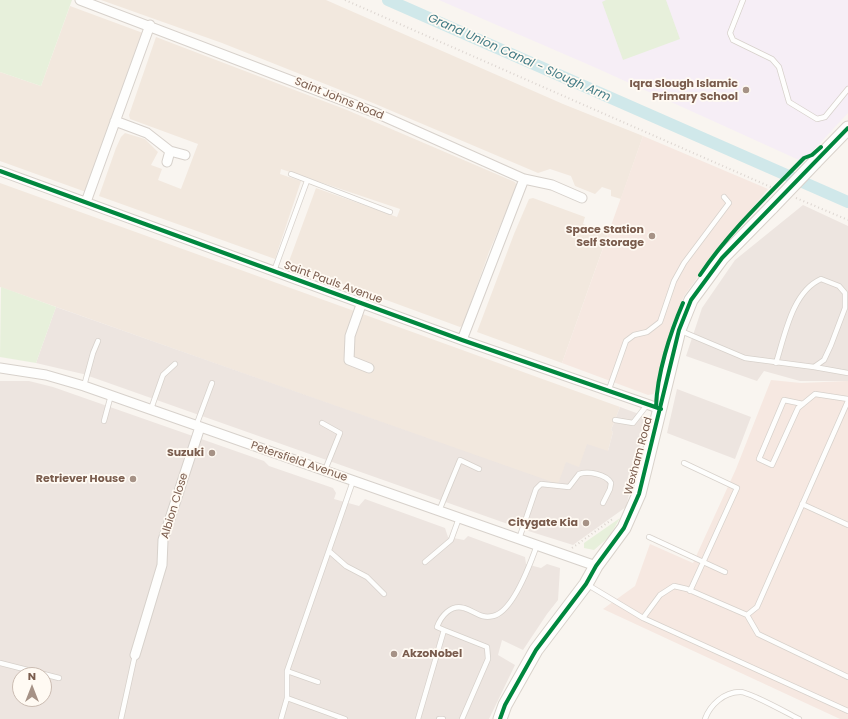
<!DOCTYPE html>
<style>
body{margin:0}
#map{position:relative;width:848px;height:719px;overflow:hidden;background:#f9f5f0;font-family:Poppins,sans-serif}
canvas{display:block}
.north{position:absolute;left:12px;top:667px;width:40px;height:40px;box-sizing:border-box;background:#fffaf3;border:1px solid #cabbb1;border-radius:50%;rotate:0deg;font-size:11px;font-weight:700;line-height:16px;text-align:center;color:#7a5c4d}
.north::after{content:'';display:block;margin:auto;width:14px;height:18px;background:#a69286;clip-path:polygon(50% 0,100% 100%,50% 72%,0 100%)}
</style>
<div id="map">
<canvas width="848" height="719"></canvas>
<div class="north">N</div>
</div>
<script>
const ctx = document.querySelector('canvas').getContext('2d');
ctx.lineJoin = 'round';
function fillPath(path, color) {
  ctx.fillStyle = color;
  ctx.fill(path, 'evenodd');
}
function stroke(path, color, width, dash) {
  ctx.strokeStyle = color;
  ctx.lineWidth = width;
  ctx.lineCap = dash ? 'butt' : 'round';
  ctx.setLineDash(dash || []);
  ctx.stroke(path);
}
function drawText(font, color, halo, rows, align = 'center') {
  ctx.font = font + ' Poppins,sans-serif';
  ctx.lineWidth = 3.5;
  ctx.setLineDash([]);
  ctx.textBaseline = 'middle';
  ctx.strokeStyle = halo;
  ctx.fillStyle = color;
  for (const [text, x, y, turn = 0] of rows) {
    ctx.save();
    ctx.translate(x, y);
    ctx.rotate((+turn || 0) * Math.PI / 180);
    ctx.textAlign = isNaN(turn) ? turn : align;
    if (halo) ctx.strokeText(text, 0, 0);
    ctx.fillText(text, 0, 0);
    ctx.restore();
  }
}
fillPath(new Path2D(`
 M101,0h225l237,104 80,32 -22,63 -10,-3v-6l-9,-3 -7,7 -20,-8 -4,-10 -21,-7 -12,4 -165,-70 -151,-60z
 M70,6l73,27 -57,159 -86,-31v-89l41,14z
 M156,37l191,73 168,72 2,4 -28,66 -26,73 -3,2 -172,-63 28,-76 81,29 3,-8 -119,-40 -1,5 21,7 -26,78 -176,-63 17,-48 5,-11 4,-4 20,6 13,13 -7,13 11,4 -4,11 23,9 17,-45 -68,-25 -1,-4z
 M0,183l620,224 -9,23 2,2 -5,19 -29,16 -21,18 -558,-198z
 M533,198l52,19 -2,7 25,10 -46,129 -85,-31 37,-98 15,-35z`), '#f2e8de');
fillPath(new Path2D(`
 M643,136l125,53 -52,63 -32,44 -11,27 -19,71 -6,1 -86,-32z
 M771,380l30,3 47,-2v338h-8l-237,-110 32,-23 15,-42 43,19 43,-94z`), '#f6e8e1');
fillPath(new Path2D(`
 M803,205l45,21v155h-48l-36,-10 -7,10 -71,-25 16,-48 33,-48z
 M56,307l502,177 8,-22 13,5 8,-23 21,7 5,-19 -2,-2 9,-23 27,10 -21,90 -53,38 -51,-16 -439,-155 -47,-11z
 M0,381h29l24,6 211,74 5,5 64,22 3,5 -2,6 25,7 6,-7 80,29 3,9 16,3 4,-4 57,21 1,7 15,4 6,-4 13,4 -2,32 -11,14 -24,36 -21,-10 -4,15 17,10 -26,54h-489zM20,675h24v24h-24z
 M677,389l74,28 -16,42 -68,-26z`), '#ede5e0');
fillPath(new Path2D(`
 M439,0h409v113l-38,41 -11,6 -205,-93z`), '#f6eef6');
fillPath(new Path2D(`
 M0,0h72l-31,86 -41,-14z
 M606,0h60l14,39 -57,21 -21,-58z
 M1,287l55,20 -20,56 -36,-6z
 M620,518l-11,19 -15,13 -10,-2v-5z`), '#e7f0db');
stroke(new Path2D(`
 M388,0l460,202`), '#d0e8ea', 12);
const lane = new Path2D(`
 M743,0l-13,33 3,7 39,19 7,8 10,35 28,17 8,-2 23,-28
 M291,174l99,38
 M274,271l33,-90
 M681,331l64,27 69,9 10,-7 7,-15 14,-37v-15l-6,-7 -18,-7c-29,13 -36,56 -45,84
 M814,367l34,6
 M84,386l9,-33 5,-12
 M608,392l18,-51 8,-6 13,-3 13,-10 14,-41 10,-18 45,-60 -5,-6
 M803,404l-19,-4 -25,59 13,6 26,-57 17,-14 33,5
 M151,409l12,-34 12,-11
 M615,420l18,3 14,-18
 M104,421l7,-26
 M322,423l18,10 -15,37
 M196,426l16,-43
 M684,463l53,25 -47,103
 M802,504l46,21
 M439,511l21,-51 19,9
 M649,537l76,35
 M519,539l17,-50 5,-5 28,3 10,-13c9,-3 27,0 32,9l-1,6 -7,14
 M329,551l17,15 21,11 17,17
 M425,562l26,-22 8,-22
 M588,585l55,33 205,93
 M747,615l11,19 90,43
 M643,618l17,-23 14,-9 13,3 60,26 10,-8 91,-206
 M444,630l-7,-3c4,-11 14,-23 27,-19 11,3 16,11 29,8 20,-4 38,-54 44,-71
 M0,663l59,15
 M287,671l31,11
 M287,698l58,21
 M121,719l14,-64
 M281,719l6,-21v-27l66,-190
 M418,719l26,-89 43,17 1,12 -26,60
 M439,719h4
 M705,719c5,-14 19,-27 35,-27 8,-1 49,22 59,27`);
const street = new Path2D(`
 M80,0l296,113 148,66 28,6 30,13
 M115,121l32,12 23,18 15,4
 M167,162l3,-11
 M0,171l462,169 199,69
 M86,202l64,-177
 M362,302l-12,34 -1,24 20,8
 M462,340l62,-161
 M0,368l46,7 38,11 512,180
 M135,655l27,-90 1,-25 37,-113`);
const secondary = new Path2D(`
 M815,162l33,-34
 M500,719l5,-14 31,-55 50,-66 10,-18 28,-38 15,-34 40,-164 12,-30 31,-42 50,-51`);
stroke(lane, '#d7d1cb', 6);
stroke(street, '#d7d1cb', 11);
stroke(secondary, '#d9d2cb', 15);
stroke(new Path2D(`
 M345,0l428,188
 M796,198l52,22
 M572,548l42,-30`), '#dcd5d0', 2, [1, 3]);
stroke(lane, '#fefefd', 4.5);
stroke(street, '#fefefd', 9);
stroke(secondary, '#fefefd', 13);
const secondaryBridge = new Path2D(`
 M772,207l43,-45`);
stroke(secondaryBridge, '#d9d2cb', 15, []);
stroke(secondaryBridge, '#fefefd', 13);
stroke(new Path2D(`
 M0,171l462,169 199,69
 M700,275c29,-43 67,-79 104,-117l8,-3 9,-8
 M656,407c1,-33 14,-74 27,-104
 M500,719l5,-14 31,-55 50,-66 10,-18 28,-38 15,-34 40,-164 12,-30 31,-42 126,-130`), '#00873e', 4);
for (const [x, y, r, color] of [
 [746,90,4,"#a69286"],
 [652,236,4,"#a69286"],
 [212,453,4,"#a69286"],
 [133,479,4,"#a69286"],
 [586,523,4,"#a69286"],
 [394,654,4,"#a69286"]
]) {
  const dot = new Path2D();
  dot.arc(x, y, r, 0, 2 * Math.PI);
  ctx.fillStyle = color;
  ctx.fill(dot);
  stroke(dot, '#fffaf3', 1.5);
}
drawText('bold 11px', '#7a5c4d', '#fffaf3', [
 ["Iqra Slough Islamic",738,84],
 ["Primary School",738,97],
 ["Space Station",644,230],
 ["Self Storage",644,243],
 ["Suzuki",204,453],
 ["Retriever House",125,479],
 ["Citygate Kia",578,523],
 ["AkzoNobel",402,654,"left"]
], 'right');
drawText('11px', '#7a5c4d', '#fffaf3', [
 ["Saint Johns Road",339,99,22],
 ["Saint Pauls Avenue",333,283,20],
 ["Wexham Road",639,456,-75],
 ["Petersfield Avenue",299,462,19],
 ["Albion Close",175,506,-73]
]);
drawText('italic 12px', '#437c86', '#fffaf3', [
 ["Grand Union Canal - Slough Arm",519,58,24]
]);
</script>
